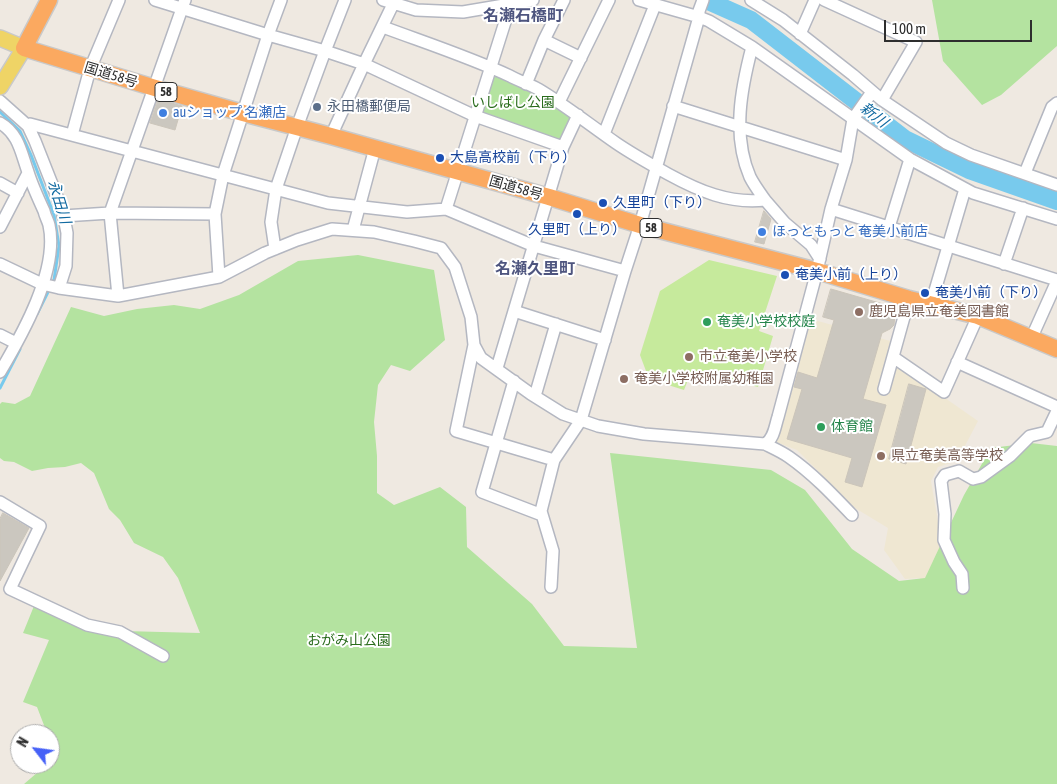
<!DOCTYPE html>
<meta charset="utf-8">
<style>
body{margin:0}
#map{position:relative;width:1057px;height:784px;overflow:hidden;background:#efe9e1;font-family:"Asap Condensed",sans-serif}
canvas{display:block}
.north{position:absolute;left:10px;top:724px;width:50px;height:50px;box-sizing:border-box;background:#fff;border:1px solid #ababab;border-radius:50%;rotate:300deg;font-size:14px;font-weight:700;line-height:20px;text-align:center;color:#2e2e2e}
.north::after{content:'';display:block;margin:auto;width:18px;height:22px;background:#4661f7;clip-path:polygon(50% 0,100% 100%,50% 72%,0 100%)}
.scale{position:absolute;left:884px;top:20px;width:148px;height:22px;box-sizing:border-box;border:2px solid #2e2e2e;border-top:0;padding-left:6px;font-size:15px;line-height:18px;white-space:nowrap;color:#2e2e2e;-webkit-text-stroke:4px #fff;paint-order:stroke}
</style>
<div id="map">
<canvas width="1057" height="784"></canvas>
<div class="north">N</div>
<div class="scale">100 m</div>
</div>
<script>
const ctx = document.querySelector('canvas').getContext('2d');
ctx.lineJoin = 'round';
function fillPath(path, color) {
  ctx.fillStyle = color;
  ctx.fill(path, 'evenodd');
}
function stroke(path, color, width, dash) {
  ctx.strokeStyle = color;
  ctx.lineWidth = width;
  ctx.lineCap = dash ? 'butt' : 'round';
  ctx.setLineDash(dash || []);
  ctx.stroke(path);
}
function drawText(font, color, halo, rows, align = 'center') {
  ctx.font = font + ' "Asap Condensed","Noto Sans JP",sans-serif';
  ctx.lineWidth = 4;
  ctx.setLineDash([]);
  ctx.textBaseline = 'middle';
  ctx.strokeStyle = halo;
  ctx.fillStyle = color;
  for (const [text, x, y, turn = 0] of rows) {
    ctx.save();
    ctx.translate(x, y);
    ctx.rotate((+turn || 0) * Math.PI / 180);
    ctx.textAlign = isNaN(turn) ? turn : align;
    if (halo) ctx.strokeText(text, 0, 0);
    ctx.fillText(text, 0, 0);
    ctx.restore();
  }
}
fillPath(new Path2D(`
 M807,318l87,24 -5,17 89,62 -21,40 -19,6 -7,14 10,58 -1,59 -21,-20 -14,1 -21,-29 4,-22 -33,-20 -58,-58 -21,-8z`), '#efe7d2');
fillPath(new Path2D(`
 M932,0h125v46l-56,49 -19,10 -39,-44z
 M493,69l82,45 -14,31 -82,-30z
 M358,255l76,15 11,70 -35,31 -19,-6 -13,20 -4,37 3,34v37l17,12 46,-18 26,20 1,40 65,57 32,42 73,2 -27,-195 161,17 34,20 47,59 47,32 26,-3 39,-83 27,-47 40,-5 26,3v338h-1033l21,-18 1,-2h4v-13l3,-11 -3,-4v-2l-3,-1 -10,-26 -14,-5 26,-62 -26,-7 11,-27 51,24 115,3 -22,-55 -15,-21 -29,-14 -14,-23 -11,-11 -15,-36 -13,-10 -16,4 -17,1 -16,3 -18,-9 -10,-1 -4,-3v-54l2,-2 13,2 15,-8 41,-89 33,9 33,-7 37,-4 26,4 39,-14 59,-34z`), '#b4e3a0');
fillPath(new Path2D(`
 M709,260l68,16 -18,55 14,5 -15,51 -66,-17 -8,20 -35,-11 -9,-24 20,-64z`), '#c6ea9c');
stroke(new Path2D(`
 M0,112l20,19 11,24 23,60 5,31 -5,34 -17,34
 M0,388l20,-39`), '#78caed', 3);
stroke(new Path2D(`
 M706,0l45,20 154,119 64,31 88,31`), '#78caed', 18);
const building = new Path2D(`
 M158,99l24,7 -7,24 -25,-7z
 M764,211l7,8 -7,25 -9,-2z
 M831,289l59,17 5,9 -1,10 -4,4 -8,4 -19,66 23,6 -24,82 -17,-5 7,-24 -65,-19 15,-50 -8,-2 4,-15 19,6 17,-58 -11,-3z
 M909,384l17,5 -20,75 -17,-5z
 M3,513l26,15 -29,53v-62z`);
fillPath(building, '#cbc7bf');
stroke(building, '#cbc5ba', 1);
const minor = new Path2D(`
 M155,0l113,35 57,16 39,13 111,52 88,31 -66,221
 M383,0l33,10 47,2 70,-12
 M639,0l60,17 10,4 43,26 158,112 63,34 84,26
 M751,0l32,20 70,55 29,25 64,43 25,12 86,30
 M824,0l92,42 -34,58
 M383,27c43,16 86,30 127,49 9,5 19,8 28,13 27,16 52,36 78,54 16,11 34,21 52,31 31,17 61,30 97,26l20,23 26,22 9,14
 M800,34l15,-34
 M544,40l37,18
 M752,47c-11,42 -20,88 -2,130 4,8 10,16 15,23
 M526,84l18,-44 20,-40
 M0,101l28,25 7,15 28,71 4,21 -1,33 -7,22
 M559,102l50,-102
 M673,106l173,54
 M0,123c19,11 21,30 28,49 4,13 10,26 16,39 1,5 4,10 5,14 10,45 -27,110 -49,147
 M28,126l2,-2 298,79 79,9 39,-3 88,37 91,25
 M604,134l51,-129
 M72,135l18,-66 29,-69
 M331,136l33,-72 31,-64
 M563,147l15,-32
 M1025,173l27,-66 5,-4
 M0,183l18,10
 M446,209l65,-206
 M831,209l226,71
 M63,216l47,-3 105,1
 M0,227l28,-54
 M889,227l21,-68
 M353,230l22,-82
 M275,249l-4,-27 5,-33 21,-62 28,-76 20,-51
 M0,264l42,20 17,4 59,8 101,-19 46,-24 32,-13 35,-11 42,3 40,9 27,7 14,19 16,50 3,28 7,13 50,36 32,20 35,12 46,8 121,10c9,-5 10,-18 13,-27l39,-146 14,-62 15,-49 7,-41 19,-27
 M1004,264l19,-56
 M219,277l-4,-63 8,-39 45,-140 13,-35
 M118,296l-8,-83 75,-213
 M931,304l34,-115
 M514,311l91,29
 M0,335l16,8
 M1031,339l26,-58
 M474,345l-18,86 98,29
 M893,357l51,35 34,-76
 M957,362l100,45
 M514,381l-32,111 60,23
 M884,389l25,-90
 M535,396l21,-72
 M765,444c8,4 17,8 24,13 23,16 43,37 63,58
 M0,502l40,24 -30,63 77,36 33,7 43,24
 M551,587l2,-36 -12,-40 13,-51 27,-40 44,-149 15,-46 59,-208v-6l4,-11
 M963,588l-1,-14 -8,-12 -10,-22 1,-26 -4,-33 4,-6 14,-4 14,8 8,-2 29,-21 20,-20 17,-4 10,-21`);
const major = new Path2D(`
 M0,38l24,10 -24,39`);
const highway = new Path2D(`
 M49,0l-25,48 131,40 88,25 88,23 218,61 91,28 177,46 92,28 69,17 79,33`);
stroke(minor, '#b4b7c1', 14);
stroke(major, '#c9c9c9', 18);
stroke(highway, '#c9c9c9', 19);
stroke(minor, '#fff', 11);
stroke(major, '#efd466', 15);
stroke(highway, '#fba960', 16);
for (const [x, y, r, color] of [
 [317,107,5,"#5c6f8a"],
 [163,113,5,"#3f7fe0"],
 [440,158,5,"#1a4fb4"],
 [603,203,5,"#1a4fb4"],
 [577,214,5,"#1a4fb4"],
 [762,232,5,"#3f7fe0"],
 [785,275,5,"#1a4fb4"],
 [925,293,5,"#1a4fb4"],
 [859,312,5,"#8d6e63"],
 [707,322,5,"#2e9e5b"],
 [689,357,5,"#8d6e63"],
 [624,379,5,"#8d6e63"],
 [821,427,5,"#2e9e5b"],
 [881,456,5,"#8d6e63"]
]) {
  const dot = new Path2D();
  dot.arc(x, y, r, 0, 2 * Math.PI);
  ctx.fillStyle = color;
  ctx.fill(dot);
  stroke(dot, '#fff', 2);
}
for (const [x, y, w] of [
 [166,92,22],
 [651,228,22]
]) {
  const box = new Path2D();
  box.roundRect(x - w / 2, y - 9.5, w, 19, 4);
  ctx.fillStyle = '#fff';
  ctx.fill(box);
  stroke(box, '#2e2e2e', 1);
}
drawText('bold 12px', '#2e2e2e', null, [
 ["58",166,92],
 ["58",651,228]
]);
drawText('14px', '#2e2e2e', '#fff', [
 ["国道58号",111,75,17],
 ["国道58号",516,188,16]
]);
drawText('14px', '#2a6c1d', '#fff', [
 ["いしばし公園",513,103],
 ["おがみ山公園",349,641]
]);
drawText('14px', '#4e5e75', '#fff', [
 ["永田橋郵便局",327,107]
], 'left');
drawText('14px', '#366cbe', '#fff', [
 ["auショップ 名瀬店",173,113],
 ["ほっともっと 奄美小前店",772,232]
], 'left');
drawText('14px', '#164399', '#fff', [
 ["大島高校前（下り）",450,158],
 ["久里町（下り）",613,203],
 ["久里町（上り）",577,230,"center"],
 ["奄美小前（上り）",795,275],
 ["奄美小前（下り）",935,293]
], 'left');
drawText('14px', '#785e54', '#fff', [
 ["鹿児島県立奄美図書館",869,312],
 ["市立奄美小学校",699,357],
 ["奄美小学校附属幼稚園",634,379],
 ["県立奄美高等学校",891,456]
], 'left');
drawText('14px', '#27864d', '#fff', [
 ["奄美小学校校庭",717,322],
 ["体育館",831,427]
], 'left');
drawText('italic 15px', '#1069a0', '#fff', [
 ["新川",874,115,38],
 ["永田川",59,202,73]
]);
drawText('bold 16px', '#4e557f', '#fff', [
 ["名瀬石橋町",523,16],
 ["名瀬久里町",535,269]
]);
</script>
